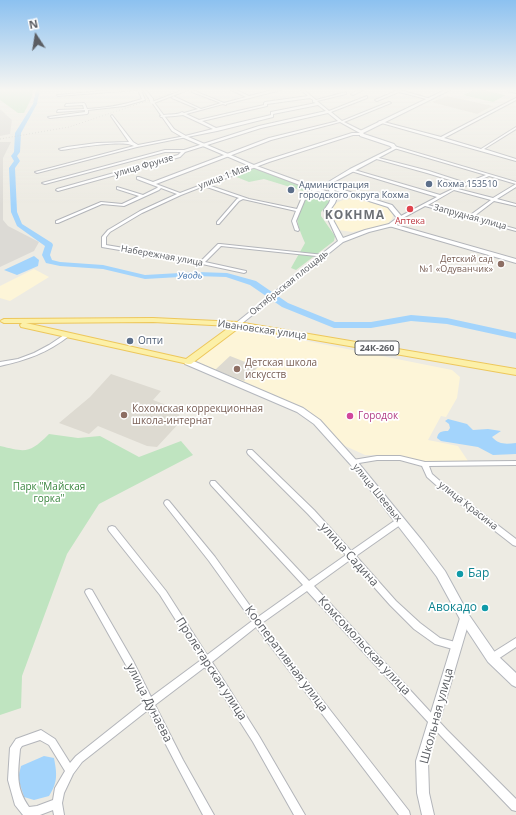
<!DOCTYPE html>
<meta charset="utf-8">
<style>
body{margin:0}
#map{position:relative;width:516px;height:815px;overflow:hidden;background:#edebe3;font-family:"Open Sans",sans-serif}
canvas{display:block}
.north{position:absolute;left:16px;top:16px;width:40px;height:40px;-webkit-text-stroke:3px #fff;paint-order:stroke;rotate:348deg;font-size:11px;font-weight:700;line-height:16px;text-align:center;color:#5b5e63}
.north::after{content:'';display:block;margin:auto;width:14px;height:18px;background:#5b5e63;clip-path:polygon(50% 0,100% 100%,50% 72%,0 100%)}
</style>
<div id="map">
<canvas width="516" height="815"></canvas>
<div class="north">N</div>
</div>
<script>
const ctx = document.querySelector('canvas').getContext('2d');
ctx.lineJoin = 'round';
function fillPath(path, color) {
  ctx.fillStyle = color;
  ctx.fill(path, 'evenodd');
}
function stroke(path, color, width, dash) {
  ctx.strokeStyle = color;
  ctx.lineWidth = width;
  ctx.lineCap = dash ? 'butt' : 'round';
  ctx.setLineDash(dash || []);
  ctx.stroke(path);
}
function drawText(font, color, halo, rows, align = 'center') {
  ctx.font = font + ' "Open Sans",sans-serif';
  ctx.lineWidth = 3.5;
  ctx.setLineDash([]);
  ctx.textBaseline = 'middle';
  ctx.strokeStyle = halo;
  ctx.fillStyle = color;
  for (const [text, x, y, turn = 0] of rows) {
    ctx.save();
    ctx.translate(x, y);
    ctx.rotate((+turn || 0) * Math.PI / 180);
    ctx.textAlign = isNaN(turn) ? turn : align;
    if (halo) ctx.strokeText(text, 0, 0);
    ctx.fillText(text, 0, 0);
    ctx.restore();
  }
}
fillPath(new Path2D(`
 M352,199l11,1 22,7 5,3 3,5 -1,4 -5,5 -11,3 -24,5 -13,-2 -10,-16 7,-11 7,-3z
 M34,269l15,8 -39,24 -10,-3v-12z
 M242,328l210,42 8,7 -3,21 -11,19 -5,-1 -13,24 30,6 10,15 -40,1 -32,-7h-31l-22,-10 -38,-37 -109,-45v-4l39,-29z`), '#fdf5d8');
fillPath(new Path2D(`
 M0,109l12,11 -2,14 -10,2z
 M0,142h11l-8,16v62l5,6 31,16 -5,9 -34,16z`), '#dcdad5');
fillPath(new Path2D(`
 M447,96l46,10 -16,8 -46,-12z
 M230,356l28,11 -14,14 -29,-11z
 M111,374l50,17 -8,9 24,9 4,12 -24,26 -10,-1 -49,-20 -9,8 -30,-11 31,-26z`), '#dddad1');
fillPath(new Path2D(`
 M0,90h33l-1,7 -8,16h-6l-18,-13z
 M474,90h8l24,5 -13,7 -30,-7z
 M253,168l57,20 -7,3 -39,-12 -15,3 -15,-6z
 M306,197l25,4 -10,11v4l14,20 -1,5 -38,29 -5,-2 14,-25c-7,-17 -14,-31 1,-46z
 M49,434l29,4 22,-2 39,21 42,-16 12,14 -94,49 -32,50 -45,122 -1,32 -21,7v-269c26,6 29,8 49,-12z`), '#bfe4c0');
fillPath(new Path2D(`
 M34,256l5,4 -1,6 -21,9 -13,-5z
 M448,419l19,5 6,6 15,-1 13,2 -9,6c7,8 14,7 24,6v11l-23,1 -15,-8 -37,-6 -4,-3c1,-6 4,-7 11,-7l2,-3 -1,-4 -4,-3z
 M44,756l10,2c3,16 4,24 -5,38l-15,4 -10,-3 -6,-19 3,-12z`), '#a3d4fc');
fillPath(new Path2D(`
 M36,90h4l-3,14 -16,29 -1,19 -3,4 3,5 -5,7 2,44 5,12 30,19 1,2 -3,10 2,5 8,2 43,3 42,10 52,-3 30,1 29,8 32,22 47,19h36l40,-7 36,3 69,15v6l-69,-15 -36,-3 -40,7h-37l-52,-21 -32,-22 -24,-8 -29,-1 -52,3 -42,-10 -43,-3 -14,-3 -4,-8 3,-9 -28,-20 -6,-14 -2,-44 5,-7 -3,-5 3,-4 1,-19 18,-29z`), '#a3d4fc');
const minor = new Path2D(`
 M115,90h21l-78,6 -1,-1z
 M138,90h3l4,10 -21,6 -36,4v3l-1,1 -37,4 -2,-1 37,-5v-2l-28,2 1,-2 26,-1 -1,-4 -18,1 1,-2 18,-1 1,1 2,5c19,-1 37,-4 55,-10z
 M183,90h5l-34,13 -2,-1z
 M192,90l32,13 22,-6 -15,-7h5l13,6 24,-6h8l-55,14v1l-3,-1 -37,10 13,6 65,-15v-2l1,-1 43,-6 -7,-6h3l12,10 30,-8v2l-29,7 12,10 38,-15v2l-36,14 11,9 47,-19 2,1 -47,19 18,9v2h-2l-20,-11 -69,18 -115,44 24,9 87,-33 85,-27h10v2h-9l-84,27 -61,23 41,14 48,10 6,-14 23,-12h2v2l-22,12 -10,24 3,9 -1,1 -3,-1 -3,-9 4,-10 -53,-12 -4,2 -20,23h-2v-2l20,-23 2,-1 -35,-12 -23,9 -39,18 -32,19 -4,5v8l95,16 17,-17h2l104,11 2,1v1l-105,-11 -16,16 41,9v1l-2,1 -42,-9 -100,-17v-10l6,-7 32,-19 37,-17 -16,-6 -2,2 -35,16 -22,-2 -44,19h-2v-2l45,-19 21,2 17,-8 -22,-7v-2l26,8 14,-7 1,-1 -21,-8v-2h2l14,5 116,-44 69,-17 -10,-8 -67,15 -76,24 -5,5 -122,34 -2,-1 1,-1 121,-34 3,-3h-16l-120,32 -3,-1 123,-33h19l75,-24 67,-15 -8,-6 -45,9v3l-56,14 -80,16 -100,26 -2,-1 99,-26c-10,-7 -59,2 -73,4l-2,-1 8,-2 30,-4 32,-1 -18,-26 1,-1 21,27 5,3 47,-9 28,-7 -30,-14 -8,1 -14,1 -1,-1c6,-3 16,0 22,-4l2,1 14,-4 -26,-11 1,-2 28,13 20,-6 -29,-11zM310,98l3,2v2l3,1 -45,9v3l-55,13 -14,-7 65,-15v-2z
 M358,90h5l-10,5 -2,-1z
 M394,90h6l31,9 -1,1 -31,-8 -22,9 -2,-1 21,-9z
 M508,90l8,1v2l-8,-2z
 M516,98v2l-72,38 37,11 35,-22v2l-32,20 32,10v2l-138,-39 2,-1 61,16z
 M394,146l122,36v5l-19,12 19,5v2l-22,-5 -21,16 43,12v2l-91,-25 -24,13h-2v-2l38,-20 -86,-26v-2l89,26 23,-11 -36,-11 -54,-15 2,-1 54,14 37,12 20,-8 -92,-27zM489,176l27,8 -23,14 -35,-9zM454,190l37,10 -22,16 -41,-11z
 M67,333l2,1 1,1 -1,1c-22,17 -42,24 -69,30v-4l18,-3 16,-6 15,-8z
 M248,450h4l62,60 37,41 46,-32 3,-1 3,1 1,2 -1,2 -47,33 40,45 24,22 20,15 19,5 1,3 -1,3 -3,1 -21,-6 -21,-15 -24,-24 -40,-45 -36,26 133,144 69,69v12l-4,-1 -71,-74 -134,-145 -45,32 147,188 1,4h-11l-143,-188 -44,35 47,74 46,79h-11l-41,-73 -48,-75 -50,38 28,55 31,55h-11l-26,-49 -29,-56 -66,52 -9,12 -9,19 -2,10 2,12h-10l-1,-5 -13,5h-17l-8,-10 -7,-25 2,-32 6,-9 25,-9 14,9 15,24 6,-7 68,-54 -17,-35 -41,-73 -1,-2 1,-2 3,-1 3,1 41,71 18,36 50,-37 -41,-65 -51,-64 -1,-2 1,-2 3,-1 3,1 51,64 41,64 45,-34 -43,-60 -44,-56 -1,-2 1,-2 2,-1 2,1 46,56 43,60 45,-32 -92,-100 -1,-2 1,-2h4l94,100 37,-26 -38,-41 -60,-60 -1,-2zM40,740l9,5 16,26 -10,17 -2,12 -16,6 -8,1c-14,-20 -11,-35 -9,-58l2,-3z
 M377,456h23l25,6 91,-1v4l-87,1 3,8 8,7 76,58v7l-3,-1 -77,-60 -9,-8 -5,-11 -22,-6h-23l-24,4h-2l-1,-2 1,-2h2z
 M516,638v9l-21,14 -3,1 -3,-1 -1,-3 1,-3z`);
const tertiary = new Path2D(`
 M146,90l7,9 -1,1h-2l-7,-10z
 M151,101h2l21,28 12,7 68,29 63,23 18,6 18,-1 2,1 -2,1 -18,1 -22,-6 -61,-23 -68,-29 -12,-7z
 M389,224h4l123,35v4l-127,-37z
 M465,614l3,1 2,3 -42,143 1,32 5,22h-12l-5,-22 -1,-32 44,-143 2,-3z`);
const secondary = new Path2D(`
 M445,90h5l-87,43 1,1 30,10 3,4 -67,36 1,2 61,19 11,13 -1,1 -9,7 -24,6 -26,10 -103,83h-4l-1,-1 1,-1 102,-82 -14,-31 5,-7 3,-8 -7,-11 25,-15 42,-21 -2,-2 -30,-10v-5zM334,190l54,17 9,11 -8,6 -24,6 -22,8 -11,-20 -2,-8 5,-7 3,-8z
 M185,360h6l112,48 17,12 36,40 68,83 21,28 24,44 27,39 20,19v14l-4,-2 -24,-23 -27,-41 -24,-44 -21,-28 -66,-85 -36,-40 -17,-12 -112,-48 -1,-2z`);
const primary = new Path2D(`
 M153,318l85,4 278,47v6l-276,-48 -49,37h-3l-167,-37 -1,-2 2,-2h-18l-4,-2 4,-2zM153,322l78,4 -45,33 -160,-36z`);
stroke(minor, '#b3b5ba', 2);
stroke(tertiary, '#b3b5ba', 2);
stroke(secondary, '#b4b7bd', 2);
stroke(primary, '#edc75c', 2);
fillPath(minor, '#fff');
fillPath(tertiary, '#fff');
fillPath(secondary, '#fff');
fillPath(primary, '#fcf0a8');
stroke(new Path2D(`
 M0,139l69,-12 111,-37`), '#b3b4b4', 1, [0.5, 2.5]);
const tertiaryBridge = new Path2D(`
 M151,99l1,3`);
stroke(tertiaryBridge, '#b3b5ba', 4.5, []);
stroke(tertiaryBridge, '#fff', 3.5);
const sky = ctx.createLinearGradient(0, 0, 0, 205);
sky.addColorStop(0, '#8cc1f0');
sky.addColorStop(0.44, '#f7f6f2');
sky.addColorStop(1, '#f7f6f200');
ctx.fillStyle = sky;
ctx.fillRect(0, 0, 516, 205);
for (const [x, y, r, color] of [
 [429,184,4,"#5c6f8a"],
 [291,190,4,"#5c6f8a"],
 [410,209,4,"#e0444e"],
 [501,264,4,"#8d6e63"],
 [130,341,4,"#5c6f8a"],
 [237,369,4,"#8d6e63"],
 [124,415,4,"#8d6e63"],
 [350,416,4,"#d1479c"],
 [460,574,4,"#0f9aa8"],
 [485,608,4,"#0f9aa8"]
]) {
  const dot = new Path2D();
  dot.arc(x, y, r, 0, 2 * Math.PI);
  ctx.fillStyle = color;
  ctx.fill(dot);
  stroke(dot, '#fff', 1.5);
}
drawText('9px', '#5b5e63', '#fff', [
 ["улица Фрунзе",144,166,-16],
 ["улица 1 Мая",224,177,-21],
 ["Запрудная улица",470,217,15],
 ["Набережная улица",162,256,10],
 ["Октябрьская площадь",289,283,-39]
]);
drawText('9px', '#4e5e75', '#fff', [
 ["Кохма 153510",437,184],
 ["Администрация",299,185],
 ["городского округа Кохма",299,195]
], 'left');
drawText('9px', '#be3a42', '#fff', [
 ["Аптека",410,221]
]);
drawText('9px', '#785e54', '#fff', [
 ["Детский сад",493,259],
 ["№1 «Одуванчик»",493,269]
], 'right');
drawText('italic 9px', '#4274ae', '#fff', [
 ["Уводь",190,276,-1]
]);
for (const [x, y, w] of [
 [377,348,44]
]) {
  const box = new Path2D();
  box.roundRect(x - w / 2, y - 7, w, 14, 3);
  ctx.fillStyle = '#fff';
  ctx.fill(box);
  stroke(box, '#5b5e63', 1);
}
drawText('bold 9px', '#5b5e63', null, [
 ["24К-260",377,348]
]);
drawText('10px', '#5b5e63', '#fff', [
 ["Ивановская улица",262,330,8],
 ["улица Шеевых",377,493,51],
 ["улица Красина",468,506,38]
]);
drawText('10px', '#4e5e75', '#fff', [
 ["Опти",138,341]
], 'left');
drawText('10px', '#785e54', '#fff', [
 ["Детская школа",245,363],
 ["искусств",245,375],
 ["Кохомская коррекционная",132,409],
 ["школа-интернат",132,421]
], 'left');
drawText('10px', '#b23c85', '#fff', [
 ["Городок",358,416]
], 'left');
drawText('10px', '#38853d', '#fff', [
 ["Парк \"Майская",49,487],
 ["горка\"",49,499]
]);
ctx.letterSpacing = '1px';
drawText('bold 12px', '#6c7075', '#fff', [
 ["KOKHMA",355,216]
]);
ctx.letterSpacing = '0px';
drawText('12px', '#5b5e63', '#fff', [
 ["улица Садина",349,555,48],
 ["Комсомольская улица",364,646,47],
 ["Кооперативная улица",286,659,53],
 ["Пролетарская улица",211,669,57],
 ["улица Дунаева",149,703,63],
 ["Школьная улица",437,716,-75]
]);
drawText('12px', '#0d838f', '#fff', [
 ["Бар",468,574],
 ["Авокадо",477,608,"right"]
], 'left');
</script>
